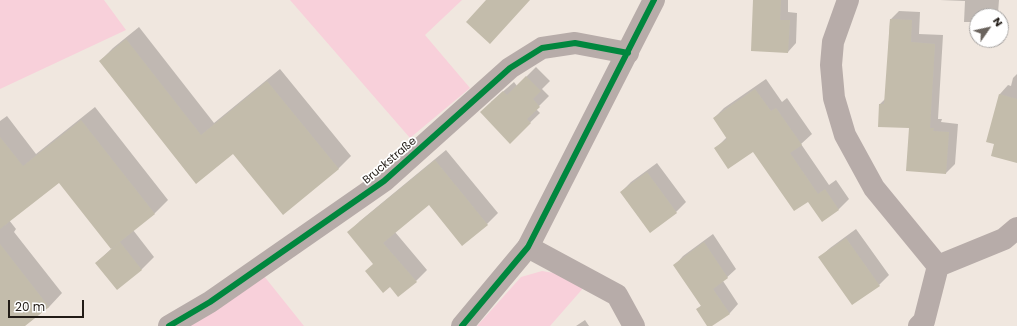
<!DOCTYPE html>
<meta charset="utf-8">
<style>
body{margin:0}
#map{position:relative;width:1017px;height:326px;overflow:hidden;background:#f0e7df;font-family:Poppins,sans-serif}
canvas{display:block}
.north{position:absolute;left:969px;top:8px;width:40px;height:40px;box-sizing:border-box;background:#fff;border:1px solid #a7a4a2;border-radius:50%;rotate:56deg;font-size:11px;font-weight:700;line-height:16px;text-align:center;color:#221c17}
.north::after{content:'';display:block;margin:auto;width:14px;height:18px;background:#6a635d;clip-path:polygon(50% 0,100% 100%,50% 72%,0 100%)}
.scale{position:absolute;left:8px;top:300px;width:76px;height:18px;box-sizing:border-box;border:2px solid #221c17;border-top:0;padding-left:5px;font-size:12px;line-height:14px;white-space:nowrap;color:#221c17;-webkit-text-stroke:3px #fff;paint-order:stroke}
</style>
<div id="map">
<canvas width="1017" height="326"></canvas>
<div class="north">N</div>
<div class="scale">20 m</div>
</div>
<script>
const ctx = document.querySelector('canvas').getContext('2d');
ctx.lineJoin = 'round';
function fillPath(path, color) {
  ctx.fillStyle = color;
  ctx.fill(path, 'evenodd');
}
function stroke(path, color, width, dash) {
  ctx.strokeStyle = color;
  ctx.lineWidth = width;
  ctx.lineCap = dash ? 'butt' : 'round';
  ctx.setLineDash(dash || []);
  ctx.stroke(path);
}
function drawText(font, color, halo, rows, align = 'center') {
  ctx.font = font + ' Poppins,sans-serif';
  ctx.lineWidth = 3.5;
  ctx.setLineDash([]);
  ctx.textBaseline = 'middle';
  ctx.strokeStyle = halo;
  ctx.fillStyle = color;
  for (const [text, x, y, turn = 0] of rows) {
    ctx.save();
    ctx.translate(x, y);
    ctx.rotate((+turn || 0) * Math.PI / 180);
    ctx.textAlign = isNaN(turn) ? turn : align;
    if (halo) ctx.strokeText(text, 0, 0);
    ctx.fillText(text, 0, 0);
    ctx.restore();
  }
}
fillPath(new Path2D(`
 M0,0h104l22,30 -126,59z
 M290,0h172l-37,35 45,53 -60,50z
 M542,271l18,3 25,12 -35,40h-73l44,-49z
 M264,276l40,50h-125z`), '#f8d0da');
fillPath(new Path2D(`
 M753,0h35v12l9,1 -1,30 -8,9z
 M940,0h59l-1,13 -2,3h-19v6h-13l1,-21z
 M899,11l21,1 -1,22 24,1 -5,84h4l-1,3 17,2 -3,40 -9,9 -36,-46 -30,-23 6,-6 4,-78z
 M139,27l75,96 66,-54 71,87 -13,13 -105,-16 -36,29 -97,-121 13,-13z
 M536,67l14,14 -8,8 7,7 -13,13 4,4 -30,29 -19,-40 23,-20 3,4z
 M1017,74v84l-22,-15 5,-49 8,-9 3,1 2,-8z
 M766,79l16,23 5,-4 25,36 -11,10 28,41 7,-5 13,19 -10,10 -17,11 -14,-20 -55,-50 -37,-2 11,-11 -13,-19 10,-10z
 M95,107l73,93 -13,13 -22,17 21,27 -12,12 -25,20 -21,-26 16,-15 -53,-67 -50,39 7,9 -2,3 48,61 -13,14 -25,19h-21l-3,-4v-201l7,-5 29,38z
 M446,150l52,63 -11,11 -58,-20 -34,28 32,38 -11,11 -42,-18 -25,-31 11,-11z
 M657,163l29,39 -10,10 -55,-20 10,-10z
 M856,229l33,46 -10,10 -59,-28 10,-9z
 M713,234l23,35 -13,12 15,23 -8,9 -21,13 -12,-17 5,-4 -27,-40 8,-9z
 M585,320l4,6h-13z`), '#0003');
fillPath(new Path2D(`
 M486,0h44l-40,44 -24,-22z
 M753,0h28l-1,20h10l-2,33 -37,-2z
 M890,19l22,1 -1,22 24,2 -5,84h4l-1,3 16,1 -3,42 -40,-3 3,-43 -31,-1 1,-23h5z
 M126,39l75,96 66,-54 72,88 -56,46 -50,-61 -37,30 -97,-123z
 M526,76l15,15 -8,8 7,8 -13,12 4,4 -21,21 -30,-32 23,-21 4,4z
 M755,89l16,22 5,-3 26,37 -12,8 28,41 7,-5 14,21 -17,12 -14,-20 -14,9 -41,-59 -25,17 -14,-21 13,-9 -14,-21z
 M999,94l18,5v64l-26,-7 3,-12 -8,-2z
 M81,120l74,94 -44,35 -52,-66 -59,46v-92l23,29z
 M435,160l53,65 -26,21 -33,-41 -46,38 34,39 -19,15 -8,-10 -7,6 -18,-22 8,-7 -26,-32z
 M647,172l30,41 -27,20 -30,-41z
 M846,238l34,48 -28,19 -34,-48z
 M120,242l22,28 -25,20 -22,-27z
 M704,242l24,36 -15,11 17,25 -18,12h-5l-11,-17 5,-3 -28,-41z
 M0,244l49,63 -24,19h-25z`), '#c3bcab');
stroke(new Path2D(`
 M848,0l-15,42 -2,23 3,33 11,37 29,53 64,78 -14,55 -5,5
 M528,247l89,48 17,31
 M938,266l66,-27 13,-11
 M169,326l41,-24 174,-121 126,-113 32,-20 33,-5 53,10`), '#b7aca9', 22);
stroke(new Path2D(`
 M462,326l66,-79 126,-247`), '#b7aca9', 22);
stroke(new Path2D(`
 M169,326l41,-24 174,-121 126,-113 32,-20 33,-5 53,10
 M462,326l66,-79 126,-247`), '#00873e', 6);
drawText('11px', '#221c17', '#fff', [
 ["Bruckstraße",390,161,-40]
]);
</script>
